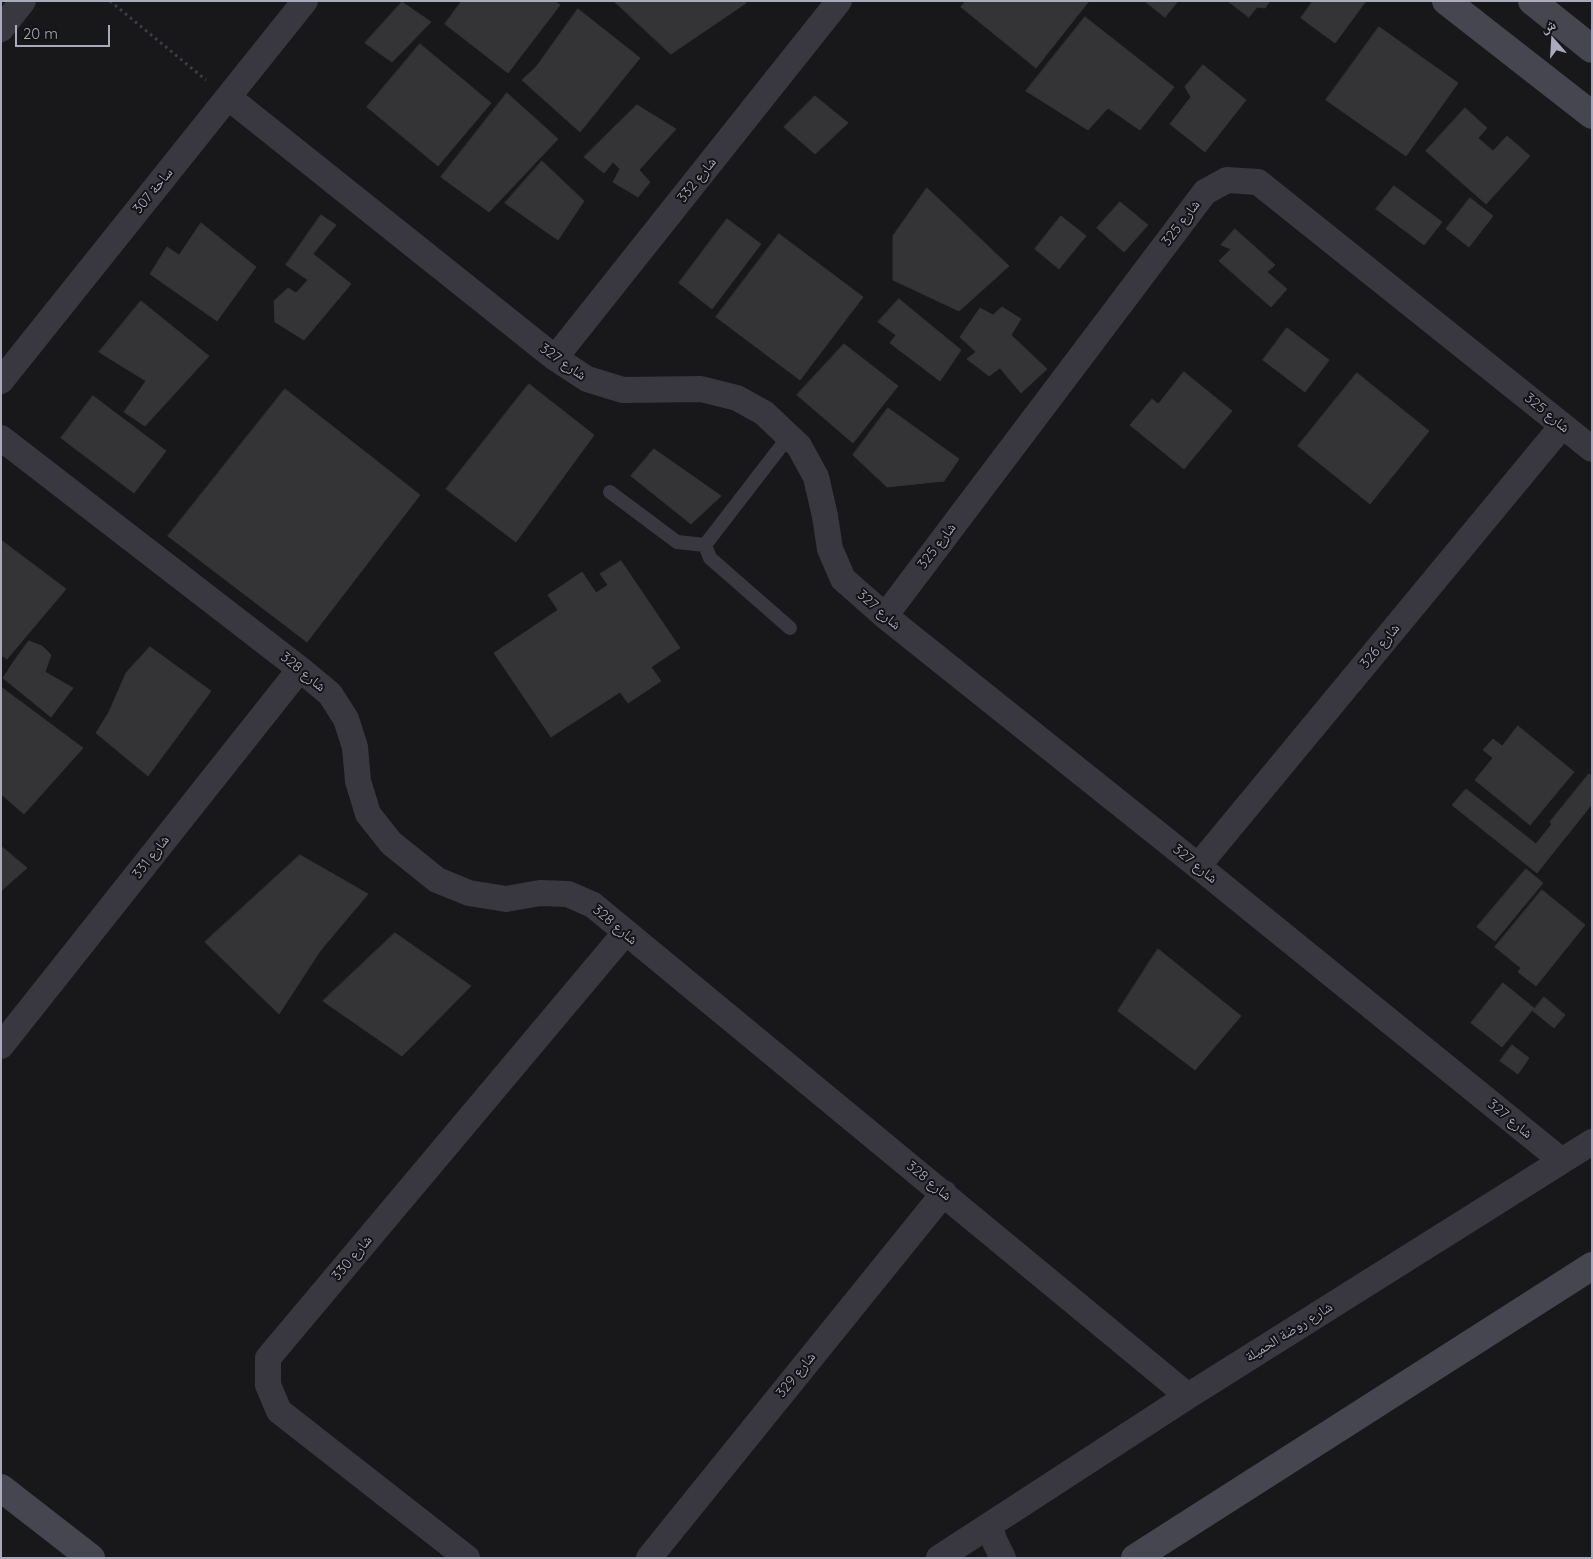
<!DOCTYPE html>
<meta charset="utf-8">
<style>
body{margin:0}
#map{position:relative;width:1593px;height:1559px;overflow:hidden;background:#18181a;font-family:Quicksand,"Noto Naskh Arabic",sans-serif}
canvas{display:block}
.frame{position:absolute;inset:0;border:2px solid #a9aabb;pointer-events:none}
.north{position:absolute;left:1528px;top:15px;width:50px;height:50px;-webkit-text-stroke:4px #131315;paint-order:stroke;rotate:341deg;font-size:14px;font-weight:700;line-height:20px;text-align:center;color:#a9aabb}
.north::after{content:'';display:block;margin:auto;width:18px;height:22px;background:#a9aabb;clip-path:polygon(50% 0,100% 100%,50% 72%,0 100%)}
.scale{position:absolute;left:15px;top:25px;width:95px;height:22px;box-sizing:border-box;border:2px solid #a9aabb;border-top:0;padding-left:6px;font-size:15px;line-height:18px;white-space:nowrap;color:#a9aabb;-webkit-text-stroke:4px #131315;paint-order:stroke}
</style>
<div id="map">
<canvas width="1593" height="1559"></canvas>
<div class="frame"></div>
<div class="north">ش</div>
<div class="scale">20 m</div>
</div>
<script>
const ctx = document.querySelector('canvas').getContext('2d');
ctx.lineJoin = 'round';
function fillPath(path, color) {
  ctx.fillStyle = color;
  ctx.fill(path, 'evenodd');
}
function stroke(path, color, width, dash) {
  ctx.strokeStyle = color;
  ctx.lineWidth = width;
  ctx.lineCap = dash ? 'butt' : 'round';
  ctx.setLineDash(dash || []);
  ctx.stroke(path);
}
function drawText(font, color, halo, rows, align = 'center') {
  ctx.font = font + ' Quicksand,"Noto Naskh Arabic",sans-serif';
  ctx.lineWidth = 4;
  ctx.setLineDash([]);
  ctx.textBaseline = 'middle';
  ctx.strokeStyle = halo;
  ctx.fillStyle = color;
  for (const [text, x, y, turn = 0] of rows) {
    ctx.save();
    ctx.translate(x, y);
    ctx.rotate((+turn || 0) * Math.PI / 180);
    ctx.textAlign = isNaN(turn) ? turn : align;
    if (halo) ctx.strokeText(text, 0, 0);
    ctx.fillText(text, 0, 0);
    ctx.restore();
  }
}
const building = new Path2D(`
 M462,1h93l5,4 -52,68 -63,-49z
 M614,1h130l2,2 -75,51z
 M966,1h123l-53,67 -75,-61z
 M1145,1h33l-13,16z
 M1228,1h42l-5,7 -8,-1 -8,10z
 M1313,1h53l-31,42 -34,-25z
 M402,2l29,20 -39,40 -27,-19z
 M578,9l62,49 -60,74 -58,-52 14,-13z
 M1085,17l89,70 -34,43 -32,-22 -20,22 -62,-39z
 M1379,27l79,56 -52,73 -80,-56z
 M420,44l71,59 -53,63 -71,-59z
 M1203,65l43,35 -41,52 -35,-28 21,-27 -6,-10z
 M507,93l51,46 -69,73 -48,-35z
 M815,96l33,27 -33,31 -31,-27z
 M637,105l39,24 -37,41 11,12 -12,15 -25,-15 7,-13 -7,-7 -9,11 -20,-16z
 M1465,108l22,20 -9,10 15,13 14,-15 23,20 -44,48 -60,-53z
 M542,161l42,40 -26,39 -53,-37z
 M1394,186l48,36 -18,23 -48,-36z
 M927,188l82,78 -50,45 -66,-31v-44z
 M1470,198l23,18 -24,31 -23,-18z
 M1120,202l28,23 -24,27 -27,-24z
 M321,215l15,10 -23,29 38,30 -47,56 -29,-18 -1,-21 14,-13 8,5 12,-13 -22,-15z
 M1061,216l25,20 -27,33 -24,-20z
 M727,219l34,25 -49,65 -33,-26z
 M201,223l55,44 -39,54 -67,-47 17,-27 12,8z
 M1235,229l40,36 -8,7 20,17 -16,18 -52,-46 12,-12 -10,-4z
 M779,234l84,63 -63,83 -84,-63z
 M899,299l62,51 -21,31 -50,-38 6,-8 -18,-13z
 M141,301l68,55 -64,70 -21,-14 22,-31 -47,-29z
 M1002,307l19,12 -10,16 36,34 -26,24 -21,-25 -11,8 -22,-17 9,-7 -16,-15 20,-29 13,7z
 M1287,328l42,32 -24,32 -42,-32z
 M844,344l54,42 -45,57 -56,-48z
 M1184,372l48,39 -48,58 -54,-44 22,-26 6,5z
 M1357,373l72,58 -59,73 -72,-58z
 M529,384l65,51 -78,107 -70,-53z
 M285,389l135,106 -113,147 -139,-106z
 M93,396l73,55 -32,42 -73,-55z
 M888,408l71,51 -15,22 -57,6 -34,-32z
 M654,449l67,47 -30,28 -60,-48z
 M1,540l65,49 -59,70 -6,-4z
 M621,561l59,87 -29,19 10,14 -33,22 -8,-11 -69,45 -57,-84 64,-43 -10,-15 34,-23 14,21 12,-8 -8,-11z
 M29,641l13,5 9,9 -6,17 28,16 -22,29 -48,-39 11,-17z
 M150,647l61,44 -63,85 -52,-43 13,-21 17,-39z
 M1,687l82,61 -59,66 -23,-20z
 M1518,726l56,46 -44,53 -55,-45 18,-22 -10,-8 10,-11 9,7z
 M1589,774l3,2v28l-55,69 -85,-68 14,-16 70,55 16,-20 -2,-2z
 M1,846l26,22 -26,23z
 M300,855l68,39 -48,57 -41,63 -74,-72z
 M1526,869l17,14 -48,58 -18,-14z
 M1542,890l43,35 -49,61 -18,-14 3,-4 -26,-21z
 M395,933l76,53 -69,70 -79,-55z
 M1158,949l83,67 -46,54 -77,-59z
 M1503,983l31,25 -32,39 -31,-24z
 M1544,997l21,18 -11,13 -21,-17z
 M1512,1045l17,13 -11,16 -18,-13z`);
fillPath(building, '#343336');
stroke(building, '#333236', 1);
stroke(new Path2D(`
 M110,1l96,79`), '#3e3e47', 3, [2.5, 4]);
stroke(new Path2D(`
 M610,492l67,50 28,3 84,-109
 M705,545l5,13 80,70`), '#393840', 14);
stroke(new Path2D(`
 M1,29l22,-28
 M228,97l327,261 32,21 36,11 78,-1 36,9 27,15 35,33 17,31 9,39 5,33 13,30 42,37 313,250 364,295
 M555,358l284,-357
 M1,381l304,-380
 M1,438l299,231 30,25 16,25 9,28 3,34 10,33 23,29 46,37 32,13 37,6 34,-6 28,1 25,11 595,491
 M885,616l320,-424 22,-12 31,2 334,267
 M1198,866l364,-440
 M1,1046l299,-377
 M989,1526l6,16 8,16
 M467,1558l-188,-147 -11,-26v-27l357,-425
 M649,1558l295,-365
 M939,1558l249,-162 404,-254`), '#393840', 26);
stroke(new Path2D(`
 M1446,1l146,114
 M1532,1l60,48
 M1,1488l90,70
 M1135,1558l457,-292`), '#464650', 28);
drawText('14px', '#a9aabb', '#131315', [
 ["شارع 332",697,180,-51],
 ["ساحة 307",153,191,-51],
 ["شارع 325",1181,223,-53],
 ["شارع 327",563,362,35],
 ["شارع 325",1547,413,39],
 ["شارع 325",937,546,-53],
 ["شارع 327",879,610,41],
 ["شارع 326",1380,646,-50],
 ["شارع 328",303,672,39],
 ["شارع 331",151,857,-52],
 ["شارع 327",1195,864,39],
 ["شارع 328",615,925,40],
 ["شارع 327",1510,1119,39],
 ["شارع 328",929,1181,39],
 ["شارع 330",352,1258,-50],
 ["شارع روضة الحميلة",1289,1332,-32],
 ["شارع 329",796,1375,-51]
]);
</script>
